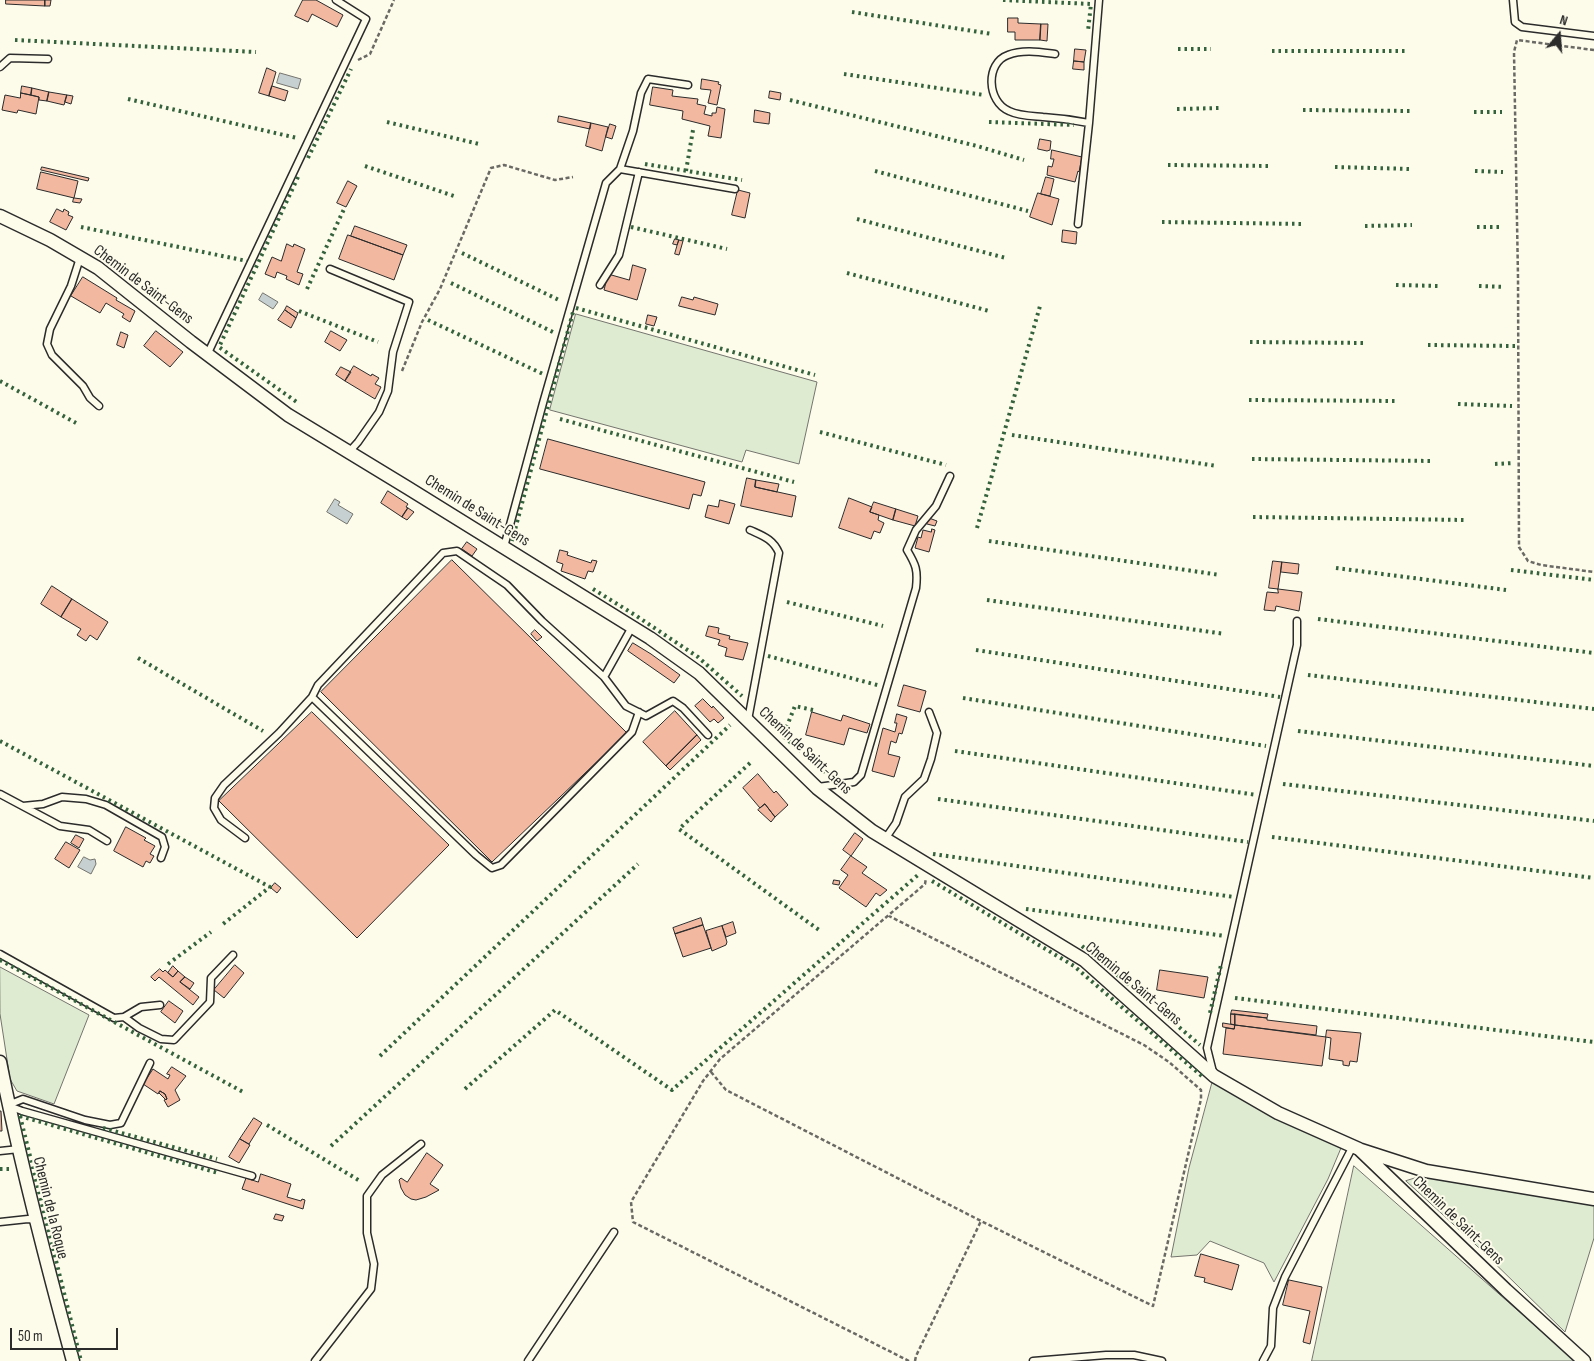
<!DOCTYPE html>
<style>
body{margin:0}
#map{position:relative;width:1594px;height:1361px;overflow:hidden;background:#fdfbea;font-family:"Sofia Sans Condensed",sans-serif}
canvas{display:block}
.north{position:absolute;left:1534px;top:10px;width:50px;height:50px;-webkit-text-stroke:4px #fdfbea;paint-order:stroke;rotate:18deg;font-size:14px;font-weight:700;line-height:20px;text-align:center;color:#2b2b2b}
.north::after{content:'';display:block;margin:auto;width:18px;height:22px;background:#2b2b2b;clip-path:polygon(50% 0,100% 100%,50% 72%,0 100%)}
.scale{position:absolute;left:10px;top:1328px;width:108px;height:22px;box-sizing:border-box;border:2px solid #2b2b2b;border-top:0;padding-left:6px;font-size:15px;line-height:18px;white-space:nowrap;color:#2b2b2b;-webkit-text-stroke:4px #fdfbea;paint-order:stroke}
</style>
<div id="map">
<canvas width="1594" height="1361"></canvas>
<div class="north">N</div>
<div class="scale">50 m</div>
</div>
<script>
const ctx = document.querySelector('canvas').getContext('2d');
ctx.lineJoin = 'round';
function fillPath(path, color) {
  ctx.fillStyle = color;
  ctx.fill(path, 'evenodd');
}
function stroke(path, color, width, dash) {
  ctx.strokeStyle = color;
  ctx.lineWidth = width;
  ctx.lineCap = dash ? 'butt' : 'round';
  ctx.setLineDash(dash || []);
  ctx.stroke(path);
}
function drawText(font, color, halo, rows, align = 'center') {
  ctx.font = font + ' "Sofia Sans Condensed",sans-serif';
  ctx.lineWidth = 4;
  ctx.setLineDash([]);
  ctx.textBaseline = 'middle';
  ctx.strokeStyle = halo;
  ctx.fillStyle = color;
  for (const [text, x, y, turn = 0] of rows) {
    ctx.save();
    ctx.translate(x, y);
    ctx.rotate((+turn || 0) * Math.PI / 180);
    ctx.textAlign = isNaN(turn) ? turn : align;
    if (halo) ctx.strokeText(text, 0, 0);
    ctx.fillText(text, 0, 0);
    ctx.restore();
  }
}
const green = new Path2D(`
 M576,314l241,68 -18,82 -53,-14 -4,12 -192,-52z
 M0,967l89,48 -35,89 -37,-13 -7,-12 -10,-65z
 M1213,1080l128,68 -13,31 -54,103 -10,-19 -54,-22 -13,14 -26,2 18,-89z
 M1354,1166l221,195h-263z
 M1422,1176l172,29v33l-29,94 -89,-87 -70,-64z`);
fillPath(green, '#deebd1');
stroke(green, '#74746e', 1);
const water = new Path2D(`
 M280,73l21,6 -3,10 -21,-6z
 M263,293l15,9 -5,7 -14,-9z
 M335,499l5,3 -2,3 15,9 -6,10 -20,-12z
 M84,857l6,3 5,-1 1,5 -5,10 -13,-7z`);
fillPath(water, '#c7d0d0');
stroke(water, '#74746e', 1);
const building = new Path2D(`
 M6,0h39v6l-39,-2z
 M45,0h6l-1,6h-5z
 M303,0h13l27,15 -6,12 -25,-13 -4,8 -13,-6z
 M1008,18h10v5l23,1 -1,16h-25v-8h-7z
 M1041,24h7l-1,17 -7,-1z
 M1075,49l11,1 -2,12 -10,-1z
 M1074,61l10,1v8l-11,-1z
 M267,68l9,4 -7,24 -10,-3z
 M702,79l17,3 -1,2 3,1 -4,20 -9,-2 3,-13 -10,-1z
 M22,86l10,2 -1,7 -10,-2z
 M272,86l16,5 -3,10 -16,-5z
 M653,87l20,3 -1,6 26,3 -1,5 9,2 -2,8 8,2v-3h4l1,-6 8,2 -4,29 -13,-2 2,-10 -28,-7 1,-8 -33,-6z
 M32,88l17,4 -2,9 -8,-1v-3l-8,-2z
 M770,91l11,2 -1,7 -11,-2z
 M49,92l18,3 -3,10 -17,-4z
 M21,93l18,4 -3,17 -18,-4 -1,3 -15,-3 3,-15 15,3z
 M67,95l6,1 -2,8 -6,-2z
 M755,110l15,3 -1,11 -15,-2z
 M559,116l32,7 -1,6 -32,-7z
 M591,123l17,4 -6,24 -16,-5z
 M610,124l6,2 -4,13 -6,-2z
 M1040,139l11,2 -1,9 -3,1 -9,-2z
 M1052,150l30,7 -3,15 -1,-1 -3,11 -28,-7 1,-9 4,1 2,-8h-3z
 M42,167l47,11 -1,3 -47,-11z
 M41,172l37,9 -4,17 -37,-9z
 M1046,177l8,2 -4,17 -9,-2z
 M348,181l9,5 -11,21 -9,-4z
 M738,190l12,3 -5,25 -13,-3z
 M1038,193l21,6 -7,26 -22,-8z
 M74,198l8,1 -2,4 -7,-1z
 M57,209l6,3 1,-3 5,3 -1,3 5,2 -7,13 -16,-8z
 M355,226l52,19 -4,10 -52,-19z
 M1063,230l14,2 -1,12 -14,-2z
 M348,235l55,20 -9,25 -55,-21z
 M675,239l4,1 -2,5 -4,-1z
 M679,240l4,1 -4,14 -4,-1z
 M287,244l6,3 1,-3 11,5 -8,23 6,2 -4,11 -13,-6 1,-3 -10,-4 -2,6 -10,-4 7,-17 9,4z
 M633,265l13,4 -9,31 -33,-10 4,-16 21,6z
 M83,277l34,21 -1,2 19,11 -5,11 -8,-5 2,-3 -18,-11 -6,10 -29,-17z
 M682,297l11,3 1,-3 24,7 -3,11 -36,-9z
 M287,306l11,7 -2,5 -11,-8z
 M285,310l11,8 -5,10 -13,-8z
 M648,315l9,2 -3,9 -8,-2z
 M156,331l27,21 -13,15 -26,-21z
 M331,331l16,9 -7,11 -15,-9z
 M121,332l7,3 -4,13 -7,-3z
 M354,366l17,10 1,-2 7,4 -4,6 6,3 -6,12 -30,-18z
 M341,367l10,5 -6,9 -9,-6z
 M548,439l157,43 -4,14 -8,-2 -4,15 -149,-40z
 M747,478l9,2 -1,7 41,9 -4,21 -51,-11z
 M756,480l23,4 -2,8 -22,-5z
 M388,491l20,13 -2,3 2,1 -6,9 -21,-14z
 M849,498l23,9 -2,5 9,3 -1,5 6,3 -4,10 -6,-2 -3,8 -32,-11z
 M720,500l15,4 -6,20 -24,-7 3,-12 10,2z
 M874,502l22,7 -3,11 -23,-8z
 M408,508l6,4 -7,8 -5,-3z
 M896,509l22,7 -3,10 -22,-6z
 M929,518l8,3 -2,5 -8,-2z
 M932,529l3,1 -6,22 -14,-4 3,-11 3,1 2,-8 8,2z
 M467,542l10,7 -5,7 -10,-7z
 M560,550l8,2 -1,3 24,8 1,-3 5,1 -4,11 -5,-1 -3,8 -24,-8 2,-7 -6,-2z
 M452,560l175,173 -135,129 -171,-170z
 M1273,561l9,1 -4,27 -9,-1z
 M1282,562l17,2 -1,10 -17,-2z
 M52,586l20,13 -11,18 -20,-13z
 M1278,589l24,3 -3,19 -23,-5 -1,5 -11,-1 3,-18 11,1z
 M72,599l36,23 -11,18 -7,-5 -4,6 -9,-6 4,-6 -20,-12z
 M709,626l10,2 -1,5 12,3 -1,3 19,4 -5,17 -18,-4 2,-8 -9,-3 2,-5 -14,-4z
 M535,630l7,7 -5,4 -6,-7z
 M633,643l18,11 29,21 -6,8 -46,-32z
 M904,685l22,6 -6,21 -22,-6z
 M703,699l9,9 1,-2 11,12 -6,5 -4,-4 -4,3 -15,-16z
 M675,711l22,24 -31,31 -23,-24z
 M312,712l137,133 -92,93 -138,-137z
 M812,712l29,9 2,-6 27,9 -3,9 -18,-5 -5,17 -38,-10z
 M897,714l10,3 -5,17 -3,-1 -3,10 -5,-2 -3,13 12,3 -6,20 -22,-6 11,-43 12,4 2,-9h-2z
 M697,735l4,5 -31,30 -4,-4z
 M758,774l16,19 2,-2 12,14 -13,12 -10,-13 -5,4 -17,-20z
 M765,804l10,13 -4,5 -13,-12z
 M126,827l20,11 -2,2 11,6 -5,8 4,2 -4,7 -4,-2 -3,6 -29,-16z
 M855,833l8,6 -12,17 -8,-6z
 M76,835l8,4 -5,9 -8,-5z
 M66,842l14,8 -11,18 -14,-9z
 M851,856l16,11 -5,6 25,17 -7,6 -4,-3 -10,14 -27,-19 9,-13 -7,-5z
 M834,880l6,1 -1,4 -6,-1z
 M275,883l6,5 -4,5 -6,-5z
 M701,918l2,7 -28,9 -2,-6z
 M733,922l3,11 -10,4 -4,-11z
 M703,925l8,23 -28,9 -8,-23z
 M722,926l5,16 -1,3 -14,6 -6,-20z
 M235,965l9,8 -20,25 -10,-8z
 M173,966l5,5 -5,6 -5,-4z
 M160,969l3,3 2,-2 8,7 5,-6 7,6 -5,5 19,15 -6,8 -34,-28 -4,4 -4,-4z
 M1160,970l48,7 -4,21 -47,-8z
 M185,977l9,6 -4,6 -10,-7z
 M169,1001l14,10 -8,12 -14,-11z
 M1232,1010l36,4 -1,4 -36,-4z
 M1231,1014h4v11l-4,-1z
 M1235,1014l32,4v2l50,6 -1,9 -81,-10z
 M1223,1023l12,2 -1,4 -11,-2z
 M1235,1025l91,12 -4,29 -99,-12 3,-26 8,1z
 M1327,1030l34,3 -4,29 -7,-1 -1,5 -6,-1v-4l-14,-2 2,-21 -5,-1z
 M172,1067l14,9 -11,14 5,10 -12,7 -4,-7 3,-1 -2,-5 -5,-3 -2,3 -15,-10 10,-15 15,10 2,-4 -3,-1z
 M160,1091l5,3 2,5 -1,1 -7,-7z
 M0,1111h1l1,20h-2z
 M254,1118l8,5 -13,21 -9,-5z
 M240,1139l10,6 -11,18 -10,-6z
 M427,1153l16,12 -13,19 9,6 -13,7 -10,3 -5,-1 -6,-4 -4,-7 -2,-8 2,-2 6,4z
 M261,1174l30,10 -4,13 14,4 1,-2 3,1 -2,9 -61,-20 4,-11 12,4z
 M276,1214l8,2 -2,5 -8,-2z
 M1201,1254l38,11 -7,25 -28,-8 1,-4 -10,-2z
 M1289,1280l33,7 -12,57 -7,-2 7,-31 -27,-6z`);
fillPath(building, '#f2b8a0');
stroke(building, '#2b2b2b', 1);
const lane = new Path2D(`
 M1513,0l2,22 7,5 72,9
 M1055,54c-15,-2 -32,-5 -47,1 -23,8 -21,47 1,56 10,5 23,5 34,6 16,1 31,3 46,6
 M0,67l10,-9 38,1
 M620,169l115,20
 M1078,224l11,-101 10,-123
 M80,258l-9,28 -21,43 -3,15 5,11 31,31 7,12 9,8
 M330,269l79,33 -16,50 -5,39 -9,21 -21,30 -9,10
 M600,285l19,-30 20,-83
 M207,355l159,-336 -30,-19
 M504,547l39,-144 63,-220 14,-14 13,-38 8,-38 7,-14 40,6
 M632,627l-28,50 22,29 20,10 27,-15 10,7 25,27
 M604,677l-62,-56 -35,-36 -50,-34 -14,2 -125,132 -6,12 164,158 16,13 9,-3 131,-133 7,-20
 M748,720l31,-167c-6,-14 -16,-17 -29,-23
 M818,787l36,-5 7,-7 55,-187c2,-18 0,-23 -9,-38l9,-20 20,-24 14,-30
 M0,794l60,32 29,4 18,11
 M23,806l20,-2 19,-7 24,2 20,6 56,32 3,10 -4,11
 M245,838l-24,-18 -7,-12 1,-10 9,-13 55,-52 33,-36
 M885,839l11,-16 9,-26 19,-18 7,-20 6,-26 -8,-21
 M0,954l114,64 10,-1 17,-10 19,-2
 M124,1017l15,11 22,11 13,1 36,-38 1,-24 22,-23
 M1213,1072l-6,-24 90,-403v-24
 M8,1105l15,-6 62,21 25,5 11,-2 29,-60
 M9,1106l13,5 230,65
 M0,1151l19,-2
 M0,1222l28,-3 8,1
 M315,1361l56,-72 3,-25 -7,-31v-37l15,-21 39,-31
 M528,1361l86,-129
 M1033,1361l73,-6h28l28,6
 M1263,1361l8,-15 2,-38 12,-31 68,-131`);
const street = new Path2D(`
 M0,216l50,24 48,28 93,74 97,73 120,73 242,150 49,35 118,115 55,43 212,129 130,116 64,37 81,36 147,141 78,71
 M0,1062c20,101 46,200 73,299
 M1361,1150l65,21 168,28`);
stroke(lane, '#2b2b2b', 9);
stroke(street, '#2b2b2b', 15);
stroke(new Path2D(`
 M1594,50l-77,-10 -3,12 4,225 1,270 9,14 13,4 53,7
 M358,60l12,-6 24,-54
 M402,371l20,-49 18,-33 51,-121 13,-3 51,15 18,-3
 M711,1072l15,18 255,131 172,85 48,-207v-9l-32,-28 -25,-17 -255,-129
 M909,1361l-276,-139 -2,-20 72,-121 17,-22 205,-175 1,-6
 M915,1361l1,-5 65,-135`), '#6a6964', 2.5, [4, 2.5]);
stroke(lane, '#fdfbea', 6);
stroke(street, '#fdfbea', 12);
stroke(new Path2D(`
 M1003,0l88,4 -3,27
 M852,12l140,22
 M15,40l241,12
 M1178,49h33
 M1272,51h135
 M844,74l140,21
 M128,99l169,39
 M790,100l187,46 47,14
 M1177,109l44,-1
 M1303,110l107,1
 M1474,112h28
 M387,122l92,22
 M989,122l85,3
 M308,158l43,-89
 M645,164l97,16
 M1168,165l104,1
 M365,166l92,31
 M1335,167l76,2
 M686,171l7,-41
 M875,171l153,40
 M1475,171l28,1
 M298,177l-79,170 79,56
 M857,219l149,39
 M1162,222l142,2
 M1365,226l47,-1
 M81,227l166,34
 M631,227l96,22
 M1477,227h24
 M462,253l99,48
 M847,273l142,38
 M451,283l102,49
 M1396,285l43,1
 M1479,286l26,1
 M307,289l37,-80
 M576,308l239,67
 M299,311l79,31
 M428,320l115,54
 M1250,342l117,1
 M1428,345l87,1
 M0,381l76,42
 M1249,400l149,1
 M1458,404l54,2
 M560,419l234,63
 M820,432l126,33
 M1012,435l205,31
 M1252,459l181,2
 M1495,464l19,-1
 M1253,517l211,3
 M977,528l63,-222
 M512,541l61,-229
 M989,541l231,34
 M1336,568l170,22
 M1511,570l83,10
 M593,589l42,26 63,42 44,39
 M987,600l238,34
 M787,602l96,24
 M1318,619l276,34
 M976,650l304,47
 M768,656l113,30
 M138,658l125,73
 M1308,675l286,34
 M963,698l303,48
 M813,710l-18,-4 -12,30 48,41
 M1298,731l296,35
 M0,741l270,146 -47,37
 M955,751l302,44
 M750,763l-71,66 140,101
 M1283,784l311,37
 M938,799l310,43
 M1272,837l322,41
 M933,854l301,43
 M932,881l142,85 130,112
 M1026,909l199,27
 M1082,946l68,56
 M0,960l245,133
 M168,964l43,-32
 M1235,998l359,44
 M1162,1005l-3,5 41,35
 M1210,1013l11,-48
 M380,1056l350,-331
 M465,1089l90,-79 117,80 247,-216
 M20,1116l61,245
 M20,1116l198,57
 M267,1125l93,56
 M103,1128l114,31
 M331,1146l307,-282
 M0,1169h12`), '#34623c', 4, [2.5, 4]);
drawText('16px', '#2b2b2b', '#fdfbea', [
 ["Chemin de Saint-Gens",143,285,37],
 ["Chemin de Saint-Gens",477,511,32],
 ["Chemin de Saint-Gens",805,751,43],
 ["Chemin de Saint-Gens",1133,984,40],
 ["Chemin de la Roque",50,1208,76],
 ["Chemin de Saint-Gens",1458,1221,44]
]);
</script>
